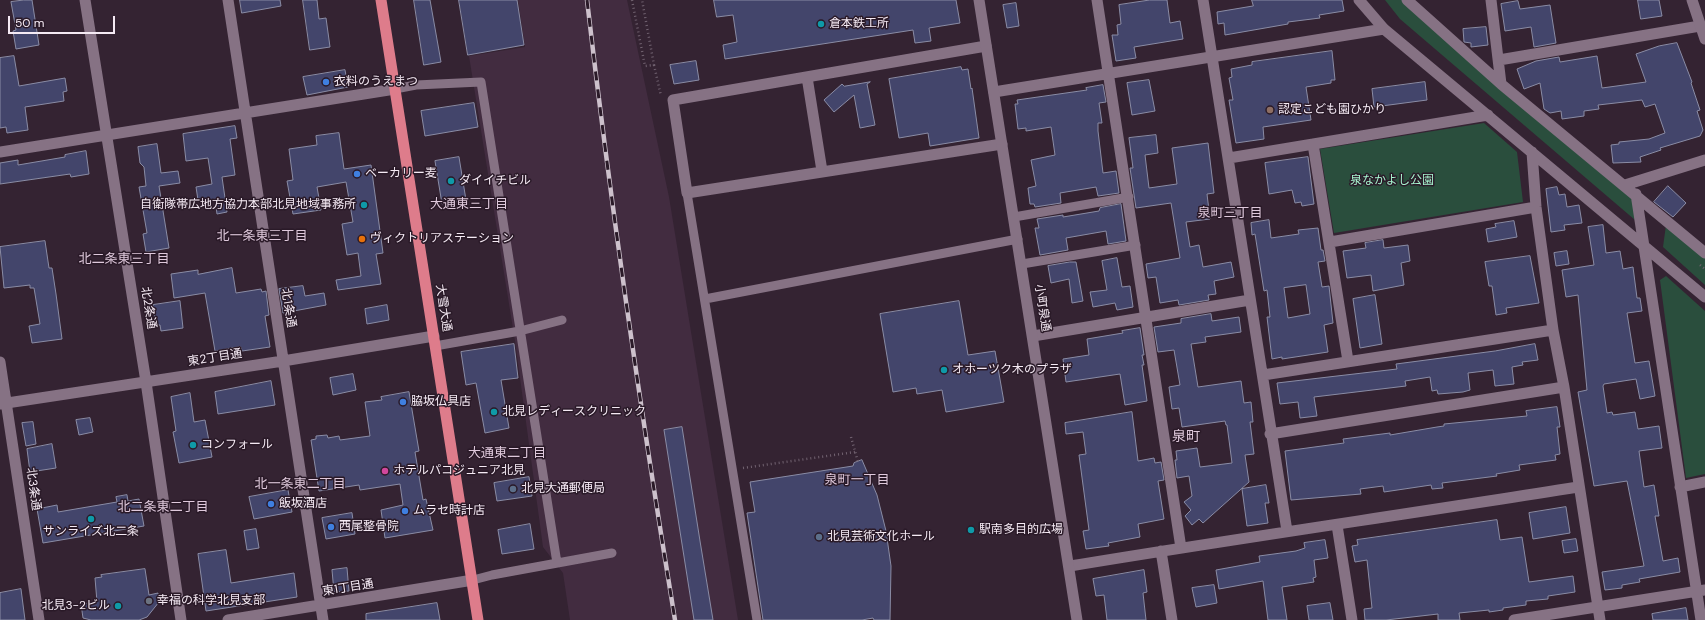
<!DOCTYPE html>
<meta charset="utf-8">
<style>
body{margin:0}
#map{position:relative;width:1705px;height:620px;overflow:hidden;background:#342332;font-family:"DM Sans",sans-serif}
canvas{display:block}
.scale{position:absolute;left:8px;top:16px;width:107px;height:18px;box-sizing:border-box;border:2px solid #f5eaf4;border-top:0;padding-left:5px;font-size:12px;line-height:14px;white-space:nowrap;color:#f5eaf4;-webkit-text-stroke:3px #2a1a28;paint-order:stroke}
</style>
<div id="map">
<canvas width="1705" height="620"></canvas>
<div class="scale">50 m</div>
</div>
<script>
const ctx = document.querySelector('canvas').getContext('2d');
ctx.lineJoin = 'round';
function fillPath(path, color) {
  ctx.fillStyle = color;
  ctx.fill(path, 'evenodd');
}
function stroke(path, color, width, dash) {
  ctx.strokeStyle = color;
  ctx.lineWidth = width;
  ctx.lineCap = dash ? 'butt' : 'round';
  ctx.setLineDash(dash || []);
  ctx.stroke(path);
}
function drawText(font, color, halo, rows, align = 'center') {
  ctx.font = font + ' "DM Sans","Noto Sans JP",sans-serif';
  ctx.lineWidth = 3;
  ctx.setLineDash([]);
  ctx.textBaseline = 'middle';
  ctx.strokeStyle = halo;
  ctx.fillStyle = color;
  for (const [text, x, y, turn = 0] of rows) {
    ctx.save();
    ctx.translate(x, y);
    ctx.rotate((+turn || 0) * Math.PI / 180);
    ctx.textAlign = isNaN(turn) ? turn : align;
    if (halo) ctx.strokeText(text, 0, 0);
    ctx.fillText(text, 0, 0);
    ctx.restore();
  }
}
fillPath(new Path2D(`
 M518,0h109l42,197 69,423h-168l-7,-47 -20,-26 -28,-206 -46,-285 56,-9z`), '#422c40');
fillPath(new Path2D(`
 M1385,0h18l229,196 3,24 -235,-201z
 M1484,123l33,29 6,50 -189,31 -14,-84z
 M1666,225l39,33v27l-42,-38z
 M1666,276l39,35v163l-19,4 -26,-198z`), '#2a4e3d');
const building = new Path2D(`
 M24,0h8l7,45 -23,4 -3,-18 3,-1 -5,-28z
 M240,0h40l1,6 -39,7z
 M303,0h14l2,19 7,-1 4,29 -20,3z
 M414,0h16l11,62 -17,3z
 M459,0h58l7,45 -56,10z
 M714,0h242l4,23 -31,5 2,13 -16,2 -2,-13 -188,29 -2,-14 14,-3 -4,-27 -16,2z
 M1150,0h17l3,23 10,-2 3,18 -49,8 2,11 -20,3 -4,-26h6l-1,-10 4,-1 -2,-19z
 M1252,0h90l2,11 -25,4 1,3 -32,4v2l-63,11 -1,-12 -6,1 -1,-12 36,-6z
 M1638,0h21l3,16 -21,3z
 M1518,1l2,8 30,-4 6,38 -22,4 -3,-20 -26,4 -4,-27z
 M1016,3l3,23 -12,2 -4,-23z
 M1486,27l2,18 -17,2v-4l-7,-1 -1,-13z
 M1677,43l15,39 -1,1 9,27 -3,1 6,19 -3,6 -40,12 1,2 -21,7 1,5 -28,1 -2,-18 8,-1v-2l30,-3 16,-6 -10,-29 -10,3 -3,-7 -44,5 1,4 -15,2v5l-22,3 -1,-8 -11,2 -6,-4 -4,-26 -16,6 -7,-20 19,-8 23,-4 1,5 37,-6 5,32 44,-6 -10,-28 23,-8z
 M1332,51l3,29h-4v3l-25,4 5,33 -48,7 1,12 -28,4 -7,-43h4l-4,-22 3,-1 -1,-8 21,-4v-3z
 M14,56l5,30 46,-8 2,13 -4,1 1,9 -39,6 3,23 -21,3 -1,-6 -6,1v-70z
 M696,61l3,19 -25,4 -4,-19z
 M961,67l1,3 6,-1 3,20 1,-1 7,50 -49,8 -2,-13 -29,5 -10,-59z
 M345,70l3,17 -41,8 -4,-18z
 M1149,80l6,31 -23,4 -5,-32z
 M870,82l-3,2 8,41 -15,3 -6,-33 -20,17 -10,-12 18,-16 2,2z
 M1425,82l2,18 -53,7 -2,-18z
 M1103,85l3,17 -7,1 3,20h-4v8l5,42 13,-2 3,22 -21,3 -2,-9 -36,6 1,10 -26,4 -1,-3h-4l-2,-16 8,-2 -5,-26 24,-5 -4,-28 -25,4v-3l-8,1 -3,-25h3l-1,-4 70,-10 -1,-2z
 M474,103l4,24 -53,9 -4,-25z
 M235,126l2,12 -7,1 5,36 -13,2 5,35 -10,2 -2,-15 -5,1 -1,-2 -11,2 -2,-13 16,-3 -4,-26 -22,3 -3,-27z
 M339,133l5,36 27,-4 12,88 -7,1 5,30 -43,6 -2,-10 25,-4 -3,-23 -11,2 -5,-31 11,-2 -7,-40 -29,5 4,23 -28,4 -6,-33 6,-1 -4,-31 28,-4 -1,-9z
 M1156,135l2,18 -13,2 4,33 28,-4 -5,-36 36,-5 6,50 -7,1 3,25 -24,3 4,25 9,-2 4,22 28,-5 3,15 -20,4 2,13 -8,1 1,5 -30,5 -1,-5 -18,3 -4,-26 -8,1 -2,-14 34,-6 -9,-55 -35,5 -6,-40h3l-4,-30z
 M157,144l4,29 17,-2 2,12 -21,3 10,62 -23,4 -3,-18 4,-1 -8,-46 7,-1 -2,-19 -4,-4 -2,-16z
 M86,151l3,23 -18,3 -1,-3 -70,10v-21l18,-3v5l47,-8v-2z
 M459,157l7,43 -24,4 -7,-43z
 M1308,157l6,47 -12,2 -1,-4 -6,1 -3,-13 -23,4 -4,-31z
 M1668,186l18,17 -13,14 -19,-15z
 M1557,187l2,8 6,-1 2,13 12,-2 3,18 -18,2 1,5 -14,2 -5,-43z
 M1121,204l5,37 -18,3 -2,-13 -40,7 2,12 -28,5 -5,-27h4l-2,-9 26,-4v2l36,-6 1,-3z
 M1269,220l2,18 28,-4 -1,-4 20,-2 3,22h2l2,11 -7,1 4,25 7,-1 4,37 -9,2 4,27 -46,7v-2l-10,2 -5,-42h3l-3,-27 -3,1 -9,-57 -3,1 -1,-12zM1306,285l4,29 -22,4 -4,-30z
 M1514,221l3,16 -29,5 -2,-13 10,-2 -1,-3z
 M1603,225l3,28 14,-2 3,18 10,-2 4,31h3l2,13 -15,2 8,50 14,-2 6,35 -15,3 -4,-20 -32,5 -1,2 4,27 5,-1 1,3 22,-3 3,17 21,-3 3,22 -23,3 5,36 10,-2 5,31h-4l8,45 15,-3 2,14 -41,7 1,3 -18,3v3l-17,2 -3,-18 42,-6 -17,-85 -33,5 -16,-94 9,-2 -9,-95 -12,2 -4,-27 32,-5 -6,-38z
 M1383,240l1,8 24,-3 2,16 -9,2 3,22 -31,6 -2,-16 -24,3 -4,-27 23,-3 -1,-5z
 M45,241l4,27h3l4,26 6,45 -30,4 -3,-17 11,-2 -6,-36h-4v-3l-26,3 -4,-41z
 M1567,251l2,13 -13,2 -2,-13z
 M1530,256l9,47 -33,5 1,5 -11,2 -4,-29h-3l-4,-24z
 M1117,258l5,29 8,-1 3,21 -16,3 -2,-7 -22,4 -3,-15 17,-2 -5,-29z
 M1070,262h6l7,39 -11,2 -3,-24 -18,4 -3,-17z
 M232,268l4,25 25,-4 1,3 4,-1 3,24 -4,1 5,31 -28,4 -1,-4h-3l-23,4 -10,-58 -31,5 -3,-24 27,-4v4z
 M303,286l2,10 19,-3 2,12 -43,8 -4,-24z
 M1375,295l7,49 -22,4 -7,-49z
 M180,301l3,27 -22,3 -1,-6h-4l-3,-20z
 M959,301l9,54 27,-4 9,51 -58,10 -4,-22 -25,4 -1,-6 -23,4 -13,-78z
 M387,305l2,15 -22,4 -2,-15z
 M1211,314l1,7 27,-4 2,15 -36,5 1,5 -15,2 7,43 43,-6 3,22 7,-1 2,20h-3l4,32 -9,1 4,27 -46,41 -4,-4 -7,6 -7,-9 6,-6 -7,-8 8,-6 -3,-20 -12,2 -2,-18h2l-1,-9 21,-3 3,19 32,-4 -5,-38h-1l-1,-4 -43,6 -3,-19 -7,1 -3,-22 11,-2 -6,-35 -16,2 -4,-25 27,-4v-4z
 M1140,328l4,27h-2l2,10h-2l5,36 -22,4 -5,-31 -54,8 -3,-23 26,-4 -2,-16 36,-6 -1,-2z
 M514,344l4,34 -17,2 8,48 -24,5 -9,-50 -10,2 -5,-33z
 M1535,344l3,16 -16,2 1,3 -11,2 2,17 -19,2 -2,-16 -25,3 2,17 -7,2 -25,2 -1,-4 -5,1 -2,-14 -25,4 1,5 -92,11 3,19 -17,2 -2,-16 -18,2 -3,-21 120,-14 -1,-5 99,-13z
 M353,374l3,16 -23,5 -3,-17z
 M271,381l4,24 -57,9 -3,-22z
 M409,392l10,59 -4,1 8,48 3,-1 7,31 -48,8 -4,-28 22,-5 -3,-21 -40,6 -1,-5 -40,6 -8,-51 5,-1v-3l11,-1 1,3 11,-2 1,4 30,-4 -5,-34 17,-2 -1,-3z
 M190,393l4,29 11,-2 7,37 -33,6 -6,-31 3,-1 -5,-34z
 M1557,407l3,20h-3l3,27 -5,1 1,5 -37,5 1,5 -24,4 1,2 -55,7 1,5 -11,1 -1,-4 -47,7 -1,-6 -23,3 1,5 -70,6 -6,-49 59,-8 -1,-4 47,-6v2l47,-8 7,-1v-2l83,-8 -1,-5z
 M1132,412l6,49 16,-3 1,5 6,-1 3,18 -6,1 6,38 -26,5 2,13 -32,6 1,3 -23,3 -3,-18 6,-1 -10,-75 7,-1 -3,-22 -17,2 -1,-11z
 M90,418l3,14 -14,3 -3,-15z
 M33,422l3,22 -10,2 -4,-23z
 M682,427l18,114 13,79h-19l-30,-190z
 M52,444l4,24 -26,4 -3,-23z
 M862,460l15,35 9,36 5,35 -1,54h-16l-1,-2 -11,2h-99l-16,-107 8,-1 -5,-30 103,-16 1,-3z
 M529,477l3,19 -35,5 -3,-18z
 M1266,485l3,18h-4l3,20 -21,3 -5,-37z
 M288,490l4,22 -38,7 -5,-22z
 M127,495l1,6 11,-2 5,27 -101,17 -6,-34 20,-4 1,7 59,-10 -1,-5z
 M1566,507l4,26 -37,6 -4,-26z
 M352,513l3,21 -29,5 -4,-21z
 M1497,520l3,20 22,-3 7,45 44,-6 2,16 -27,4v3l-22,2v4l-23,3v2l-14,2v-2l-30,3 1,7h-22v-6l-52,6h-21l-1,-11 8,-1 -5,-48 -12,2 -3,-16 6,-1 -1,-5z
 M530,524l4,25 -32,5 -4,-24z
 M256,529l3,19 -12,2 -3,-19z
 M1576,539l2,12 -14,2 -2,-12z
 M1325,540l3,18 -14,2 2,17 -3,1 1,4 -32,5 5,33h-19l-5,-39 -44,8 -3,-19 44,-8 -1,-6 37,-5 9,-3 -1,-5z
 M226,550l5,33 63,-10 3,24 -91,14 -8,-57z
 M347,568l2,23 -15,1 -2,-22z
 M145,569l4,26 9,-2 1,9 -12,15 -8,3h-48l-8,-2 -2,-14 16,-2 -2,-24 7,-1 -1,-2z
 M1144,570l3,22 -4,1 3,27h-39l-3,-25 -8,1 -3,-17z
 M1214,585l3,18 -21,4 -4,-19z
 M21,589l4,31h-25v-27z
 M437,603l3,17h-74v-6z
 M1330,603l3,17h-24l-2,-14z
 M1686,608l2,12h-35l-1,-6z`);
fillPath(building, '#43456b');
stroke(building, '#8a8ca5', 1);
stroke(new Path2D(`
 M632,0l13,66 9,-1 -12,-65
 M654,65l7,31
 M1700,265l5,4
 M851,437l7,25
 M743,468l112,-16`), '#716270', 2.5, [1, 3]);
stroke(new Path2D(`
 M395,89l21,-4 65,-3 76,481
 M687,193l70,427
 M1014,217l115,-20
 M1022,264l114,-19
 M705,299l313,-60
 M435,346l85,-15 42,-11
 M473,580l19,-5 120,-22`), '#867284', 9);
stroke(new Path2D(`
 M85,0l61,382 35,238
 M228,0l95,620
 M1097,0l84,548
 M1203,0l84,531
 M1359,0l25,29 321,268
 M1407,0l94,84 204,169
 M1491,0l10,84
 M986,46l-313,54 14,93 315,-49
 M1499,60l201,-34
 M807,77l15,94
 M994,92l390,-63
 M1313,144l35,217
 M0,152l395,-63
 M1532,152l4,55 17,123 11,57 36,233
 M1229,158l259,-43
 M1625,185l80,-25
 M1636,194l65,426
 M1330,242l206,-35
 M1033,336l217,-36
 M0,362l39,258
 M1263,375l290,-45
 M0,404l283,-43 151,-25
 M1270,434l294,-47
 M1680,487l25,-5
 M1337,525l15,95
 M1161,551l11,69
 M1070,566c169,-28 339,-52 508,-79
 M228,620l245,-40
 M1514,620l191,-30`), '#867284', 11);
stroke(new Path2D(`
 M979,0l98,620
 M1692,0l13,39`), '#867284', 11);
stroke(new Path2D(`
 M381,0l97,620`), '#de7c8b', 11);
const rail = new Path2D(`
 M587,0c24,207 54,414 88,620`);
stroke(rail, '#cdc1cc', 4.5);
stroke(rail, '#2a1a28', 3, [9]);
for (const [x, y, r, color] of [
 [821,24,4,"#0f9aa8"],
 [326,82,4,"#3f7fe0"],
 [1270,110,4,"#8d6e63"],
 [357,174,4,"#3f7fe0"],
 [451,181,4,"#0f9aa8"],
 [364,205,4,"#0f9aa8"],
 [362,239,4,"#e8710a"],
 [944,370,4,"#0f9aa8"],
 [403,402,4,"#3f7fe0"],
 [494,412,4,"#0f9aa8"],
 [193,445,4,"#0f9aa8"],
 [385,471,4,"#d1479c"],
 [513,489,4,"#5c6f8a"],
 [271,504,4,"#3f7fe0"],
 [405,511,4,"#3f7fe0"],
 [91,519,4,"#0f9aa8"],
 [331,527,4,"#3f7fe0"],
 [971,530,4,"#0f9aa8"],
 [819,537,4,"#5c6f8a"],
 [149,601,4,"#6b7280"],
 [118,606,4,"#0f9aa8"]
]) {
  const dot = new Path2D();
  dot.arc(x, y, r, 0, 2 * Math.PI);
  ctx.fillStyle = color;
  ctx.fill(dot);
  stroke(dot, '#2a1a28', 1.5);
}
drawText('12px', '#f5eaf4', '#2a1a28', [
 ["倉本鉄工所",829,24],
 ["衣料のうえまつ",334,82],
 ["認定こども園ひかり",1278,110],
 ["ベーカリー麦",365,174],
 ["ダイイチビル",459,181],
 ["自衛隊帯広地方協力本部北見地域事務所",356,205,"right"],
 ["ヴィクトリアステーション",370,239],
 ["オホーツク木のプラザ",952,370],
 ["脇坂仏具店",411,402],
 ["北見レディースクリニック",502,412],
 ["コンフォール",201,445],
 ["ホテルパコジュニア北見",393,471],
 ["北見大通郵便局",521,489],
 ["飯坂酒店",279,504],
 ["ムラセ時計店",413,511],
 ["西尾整骨院",339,527],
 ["駅南多目的広場",979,530],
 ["サンライズ北二条",91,532,"center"],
 ["北見芸術文化ホール",827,537],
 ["幸福の科学北見支部",157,601],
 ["北見3-2ビル",110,606,"right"]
], 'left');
drawText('12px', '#a6f4ce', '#2a1a28', [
 ["泉なかよし公園",1392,181]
]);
drawText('12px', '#f5eaf4', '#2a1a28', [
 ["北2条通",148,308,81],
 ["北1条通",288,308,81],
 ["大雪大通",443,308,81],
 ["小町泉通",1042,308,81],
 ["東2丁目通",215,358,-9],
 ["北3条通",33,489,82],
 ["東1丁目通",348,588,-9]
]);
drawText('13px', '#dfc9dc', '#2a1a28', [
 ["大通東三丁目",469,205],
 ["泉町三丁目",1230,214],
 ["北一条東三丁目",262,237],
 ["北二条東三丁目",124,260],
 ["大通東二丁目",507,454],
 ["泉町一丁目",857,481],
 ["北一条東二丁目",300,485],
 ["北二条東二丁目",163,508]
]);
drawText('14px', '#dfc9dc', '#2a1a28', [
 ["泉町",1186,437]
]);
</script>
